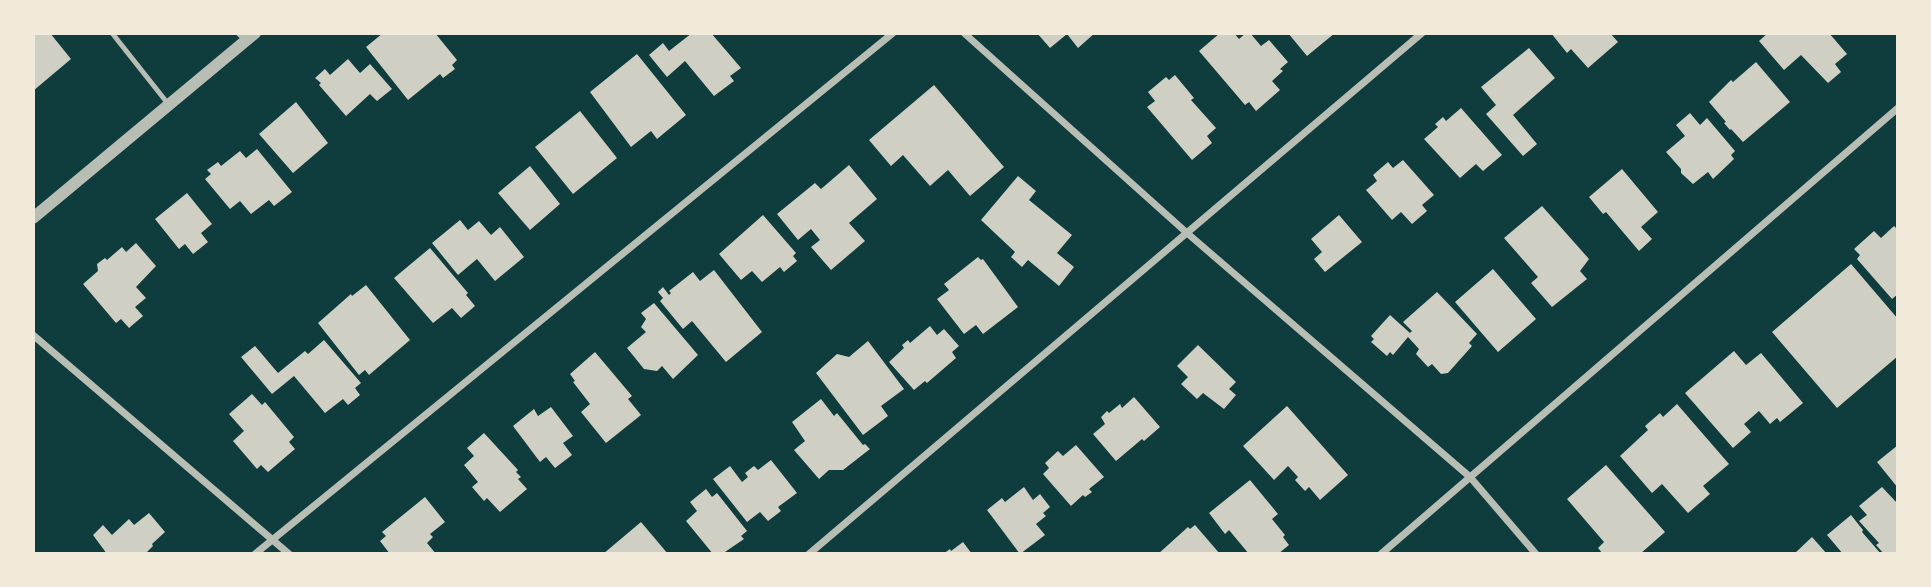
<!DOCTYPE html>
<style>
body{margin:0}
#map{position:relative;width:1931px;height:587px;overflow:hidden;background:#0f3d3e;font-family:"PT Sans Narrow",sans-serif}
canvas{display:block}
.frame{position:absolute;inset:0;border:35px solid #f1e9da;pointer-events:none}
</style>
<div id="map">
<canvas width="1931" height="587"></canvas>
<div class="frame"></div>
</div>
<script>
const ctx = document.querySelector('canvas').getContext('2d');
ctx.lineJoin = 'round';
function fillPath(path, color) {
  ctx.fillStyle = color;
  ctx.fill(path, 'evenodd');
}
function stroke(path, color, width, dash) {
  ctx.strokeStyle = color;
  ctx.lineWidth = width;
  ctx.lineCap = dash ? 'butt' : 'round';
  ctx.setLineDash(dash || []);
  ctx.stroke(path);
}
fillPath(new Path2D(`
 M33,33h17l21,26 -38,32z
 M383,33h52l22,27 -5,5 3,4 -12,9 -3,-4 -32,26 -42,-53z
 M692,33h19l30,35 -11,8 4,5 -20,15 -29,-35 -18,16 -18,-22 14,-12 6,8z
 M1037,33h58l-17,15 -11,-14 -17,14z
 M1220,33h14l5,6 7,-6h4l11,13 8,-6 19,22 -8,7 3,2 -11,10 8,9 -24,21 -7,-9 -4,3 -46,-54z
 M1288,33h47l-28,23z
 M1551,33h59l8,9 -30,26 -17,-19 -4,4z
 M1768,33h61l18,21 -12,10 6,8 -13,11 -27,-28 -17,15 -25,-29z
 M1529,48l26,30 -42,37 24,29 -14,12 -37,-42 10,-9 -15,-18z
 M637,54l49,61 -29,24 -6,-8 -20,16 -41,-55z
 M348,59l12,14 10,-9 22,25 -15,12 -7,-7 -24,22 -27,-31 2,-2 -6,-5 10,-9 5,6z
 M1756,62l34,40 -47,40 -12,-13 -1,1 -6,-7 2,-1 -17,-20 22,-22 2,2z
 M1175,75l19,23 -3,2 25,28 -9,8 5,7 -20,17 -45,-53 8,-6 -7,-9 18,-15 3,3z
 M934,85l70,82 -34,29 -22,-26 -18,16 -27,-31 -12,11 -22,-26z
 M296,102l32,41 -35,30 -34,-39z
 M1461,108l41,47 -19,16 -7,-7 -16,14 -36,-39 14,-12 -3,-3 8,-7 3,4z
 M580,111l37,47 -44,36 -38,-47z
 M1690,113l10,12 7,-7 28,33 -4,4 3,4 -21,20 -5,-7 -15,12 -12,-11v-4l-15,-17 19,-16 -9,-11z
 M257,149l35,43 -18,14 -5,-6 -18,14 -11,-13 -10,8 -25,-30 6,-5 -4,-4 11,-8 3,4 19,-15 6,7z
 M1403,160l31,35 -12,10 5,6 -15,13 -11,-12 -9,8 -26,-30 11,-9 -4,-6 15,-13 5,6z
 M849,165l28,34 -28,24 16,18 -34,29 -20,-23 9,-7 -9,-11 -13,11 -21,-26 38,-31 6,6z
 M530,166l30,38 -30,26 -32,-37z
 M1622,169l36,43 -17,15 11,12 -13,12 -33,-39 -3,2 -14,-17z
 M1018,176l18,15 -7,9 43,35 -15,18 17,14 -15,19 -31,-26 -6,7 -11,-10 4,-5 -34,-32z
 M187,193l25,31 -11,9 7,9 -15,12 -8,-10 -6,5 -24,-30z
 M1542,206l47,53 -9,12 7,8 -35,28 -21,-24 7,-6 -34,-39z
 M763,215l33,38 -3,3 4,5 -13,11 -4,-5 -18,15 -10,-11 -11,9 -22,-26z
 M1339,215l23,27 -37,30 -11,-13 8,-7 -11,-13z
 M460,220l8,10 11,-9 12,14 9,-8 24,30 -29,24 -18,-22 -19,16 -26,-32z
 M1894,226l4,4v64l-6,5 -35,-40 3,-4 -6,-6 20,-18 7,7z
 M136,243l20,23 -20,21 10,11 -11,9 8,9 -14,12 -8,-9 -5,4 -33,-39 15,-13 -1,-7 8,-6 2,2 15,-13 4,5z
 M430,248l38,45 -2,2 9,11 -14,12 -9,-10 -19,15 -39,-45z
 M978,257l3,3 2,-1 35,48 -35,27 -7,-9 -12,9 -27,-35 12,-9 -5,-6z
 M1851,264l47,55v37l-61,52 -65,-76z
 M1493,269l43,50 -38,33 -43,-50z
 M714,270l48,62 -36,30 -34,-41 -9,8 -23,-28 3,-3 -5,-6 5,-5 6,8 2,-2 -2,-2 24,-19 7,9z
 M366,285l44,55 -41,35 -4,-5 -6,5 -41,-52 33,-29 1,2z
 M1437,292l40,42 -8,9 3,3 -24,27 -7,1 -9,-10 -4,3 -12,-13 3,-5 -11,-12 -15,18 -3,-3 -3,4 -16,-14 3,-3 -3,-3 19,-21 20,18 2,-2 -9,-9z
 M654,303l44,52 -25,24 -11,-13 -5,5 -13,-2 -17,-21 19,-16 -5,-5 5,-8 -5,-6z
 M930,326l7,9 7,-6 15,17 -7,6 4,6 -29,25 -2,-2 -11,9 -25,-28 15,-14 -2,-3 6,-5 2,3z
 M324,340l37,43 -6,5 5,7 -12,10 -5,-6 -18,14 -31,-37 -22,18 -31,-37 14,-11 23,27 27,-22 3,3z
 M868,341l36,48 -23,17 7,10 -25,19 -47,-62 21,-19 12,3z
 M1198,345l38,37 -7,7 7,6 -12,14 -21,-16 -6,6 -16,-15 7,-7 -11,-11z
 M1734,351l12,14 15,-12 42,50 -23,19 -3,-4 -7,6 -11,-13 -15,13 7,8 -18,16 -48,-55z
 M595,352l37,44 -4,3 13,16 -35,28 -25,-31 9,-8 -17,-22 2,-1 -5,-7z
 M252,394l10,11 3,-3 29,35 -5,5 6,7 -27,23 -7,-7 -4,4 -24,-28 11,-10 -15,-17z
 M1134,397l26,30 -16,14 -2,-2 -26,22 -23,-27 12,-10 -4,-7 6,-6 2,2 11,-9 2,4z
 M821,399l13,17 3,-3 26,32 2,-1 5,5 -27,21h-14l-10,9 -25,-29 11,-9 -13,-19z
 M1677,404l52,60 -26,22 7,8 -22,19 -26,-29 -10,9 -32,-37 28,-26 -3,-4 15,-13 3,4z
 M1287,406l61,69 -28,25 -11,-13 -4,4 -10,-11 3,-3 -10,-11 -14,14 -31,-34z
 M551,407l22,29 -10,7 9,12 -17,13 -9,-11 -6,5 -27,-36 21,-17 4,7z
 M484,433l34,37 -2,2 5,5 -3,2 9,10 -27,23 -13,-14 -3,3 -12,-14 6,-5 -14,-17 10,-9 -7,-8z
 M1076,445l28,32 -15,12 3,3 -7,5 -2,-2 -12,11 -28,-32 6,-6 -4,-5 13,-12 5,5z
 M1898,445v43l-21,-26z
 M771,460l26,33 -19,14 3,4 -13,10 -8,-9 -13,10 -34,-43 17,-13 12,16 6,-5 -3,-4 9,-7 4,4z
 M1606,465l59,67 -25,22h-37l-5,-6 6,-6 -37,-43z
 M1250,480l28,34 -6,5 13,16 -2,2 6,8 -11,9h-29l-20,-24 -4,4 -16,-21z
 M1024,487l9,13 7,-6 10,13 -7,6 3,3 -10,8 9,11 -25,19 -33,-44 15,-12 3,4z
 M1882,487l16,17v50h-14l-8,-9 3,-2 -20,-22 8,-6 -8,-9z
 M706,489l6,8 5,-4 30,38 -6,5 3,3 -22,15h-9l-27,-33 11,-10 -7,-9z
 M425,497l20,25 -15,12 3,3 -6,6 9,11h-46l-10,-13 6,-5 -4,-4z
 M149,513l16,19 -13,12 1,2 -8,8h-38l-14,-19 10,-10 9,10 17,-16 5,6z
 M1851,515l12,15 -1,2 19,22h-38l-16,-19z
 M641,522l27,32h-65z
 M1195,525l25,29h-62l30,-27 2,2z
 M1812,537l15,17h-33z
 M963,542l9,12h-29l7,-5 1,2z`), '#cfcfc3');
stroke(new Path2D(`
 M112,33l57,72
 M238,33l8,8`), '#b8beb3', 5);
stroke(new Path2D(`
 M964,33l223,200 283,244 66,77
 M33,335l256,219
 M255,554l638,-521
 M809,554l613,-521
 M1381,554l517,-446`), '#b8beb3', 7);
stroke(new Path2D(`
 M33,218l222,-185`), '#b8beb3', 12);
</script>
